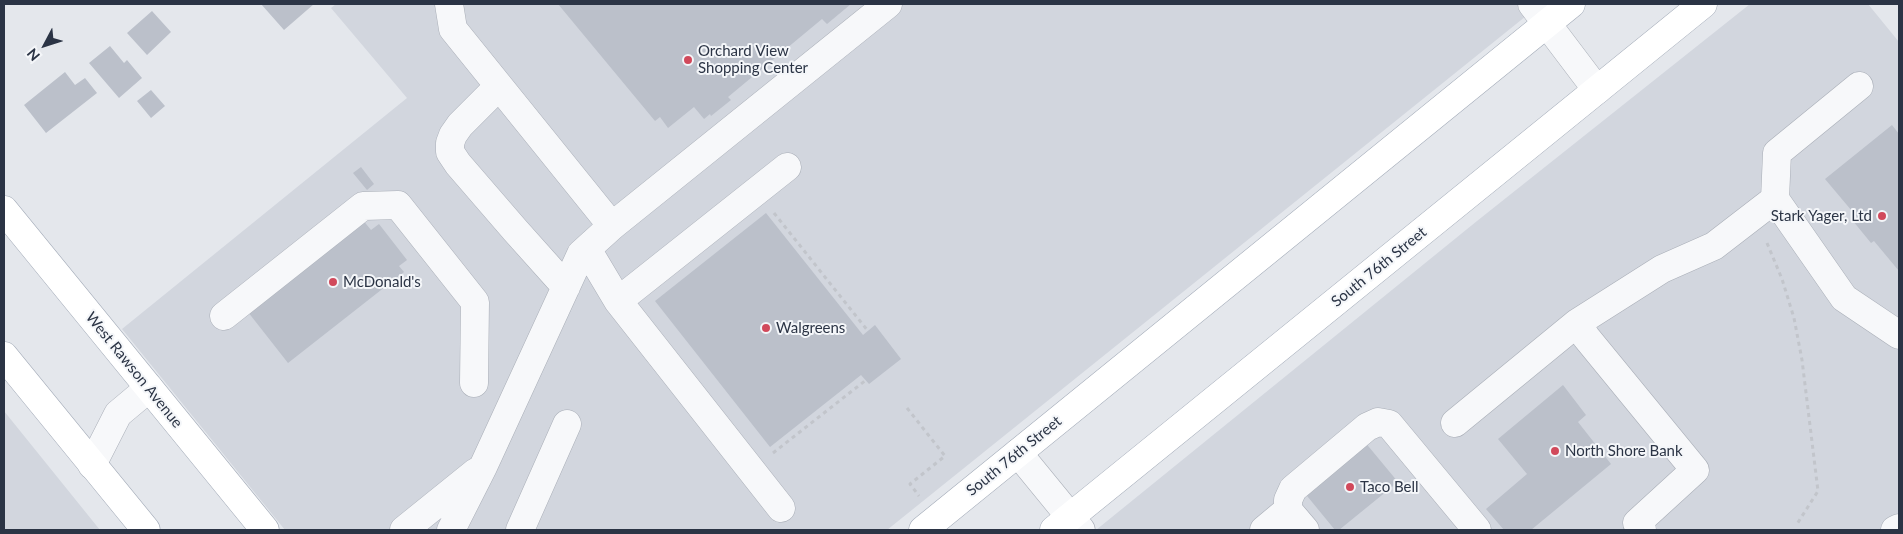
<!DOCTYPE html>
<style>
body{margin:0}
#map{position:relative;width:1903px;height:534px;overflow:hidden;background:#e4e7ec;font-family:Lato,sans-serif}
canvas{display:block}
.frame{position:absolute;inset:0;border:5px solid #2b3445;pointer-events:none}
.north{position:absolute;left:20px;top:20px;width:50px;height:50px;-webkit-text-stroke:4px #f4f6f9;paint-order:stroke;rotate:230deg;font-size:14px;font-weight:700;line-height:20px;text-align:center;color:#2b3445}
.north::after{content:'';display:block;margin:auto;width:18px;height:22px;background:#2b3445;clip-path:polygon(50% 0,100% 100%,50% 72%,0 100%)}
</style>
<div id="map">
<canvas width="1903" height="534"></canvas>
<div class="frame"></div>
<div class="north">N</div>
</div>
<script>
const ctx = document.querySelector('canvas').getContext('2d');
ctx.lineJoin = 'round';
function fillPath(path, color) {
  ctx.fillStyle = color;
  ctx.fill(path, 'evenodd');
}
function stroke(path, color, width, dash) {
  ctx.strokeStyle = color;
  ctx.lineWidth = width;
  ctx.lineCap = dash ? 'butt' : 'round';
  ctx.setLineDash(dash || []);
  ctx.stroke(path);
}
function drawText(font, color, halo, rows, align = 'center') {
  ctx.font = font + ' Lato,sans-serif';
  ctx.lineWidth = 4;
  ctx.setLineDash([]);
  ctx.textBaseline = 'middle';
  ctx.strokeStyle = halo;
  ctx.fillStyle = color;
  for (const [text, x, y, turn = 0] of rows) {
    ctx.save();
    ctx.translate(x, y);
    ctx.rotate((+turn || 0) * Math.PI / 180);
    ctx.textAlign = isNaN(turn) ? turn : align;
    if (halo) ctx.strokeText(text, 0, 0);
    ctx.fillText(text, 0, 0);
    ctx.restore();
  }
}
fillPath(new Path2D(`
 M336,4h1205l-654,526h-602l-163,-201 285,-231 -76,-90z
 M1750,4h118l31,38v488h-803l381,-309z
 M4,411l96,119h-96z`), '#d2d6de');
fillPath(new Path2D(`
 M261,4h53l-30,26z
 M558,4h293l-24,20 -5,-5 -94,78 3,3 -20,16 -1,-2 -6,5 -10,-12 -26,21 -8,-11 -5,4z
 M152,11l19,21 -24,23 -20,-22z
 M110,46l14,17 3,-3 15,18 -23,20 -30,-35z
 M65,72l10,13 10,-7 12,15 -51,40 -22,-28z
 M151,90l14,16 -14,12 -14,-17z
 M1892,125l7,9v137l-25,-30 -3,2 -18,-22 4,-4 -32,-38z
 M361,167l13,17 -7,6 -14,-17z
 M766,213l97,122 12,-10 26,34 -32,25 -8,-9 -91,72 -115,-146z
 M362,219l9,11 8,-6 28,36 -8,6 5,6 -116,91 -40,-51z
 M1563,385l23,30 -8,7 33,42 -80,66h-27l-18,-21 41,-35 -29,-35z
 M1364,441l34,41 -59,48h-4l-32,-39z`), '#bbc0ca');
const minor = new Path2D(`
 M449,4l4,25 159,197 -31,28 -98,213 -32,63
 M1532,4l65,86
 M499,86l-39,39 -7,10 -3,8v9l8,12 57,66 51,57
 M1775,199l2,-46 82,-67
 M612,226l276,-222
 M587,249l31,52 163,207
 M618,301l169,-134
 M224,316l139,-110 35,-1 77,97 -1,81
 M1455,423l122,-100
 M1018,453l63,77
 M92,465l26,-51 31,-26
 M1288,510v-10l5,-11 74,-62 11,-5 11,2 88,106
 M404,530l72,-58
 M520,530l47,-106
 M1264,530l24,-20 17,20
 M1642,530l-5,-7 58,-53 -109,-133 -9,-14 85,-54 52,-23 61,-47 69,99 55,37
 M1895,530l4,-2`);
const major = new Path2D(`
 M4,210l261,320
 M4,356l142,174
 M923,530l648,-526
 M1054,530l649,-526`);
stroke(minor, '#a9aeb7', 29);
stroke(major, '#a3abb8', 29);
stroke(new Path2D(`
 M774,213l94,118
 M1767,243l15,36 12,39 8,42 16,131 -21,33
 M907,408l38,48 -35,28 9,12
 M773,453l93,-73`), '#c2c5cb', 3, [4, 4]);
stroke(minor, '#f7f8fa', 28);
stroke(major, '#fff', 28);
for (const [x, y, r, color] of [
 [688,60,5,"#d1495b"],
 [1882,216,5,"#d1495b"],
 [333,282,5,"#d1495b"],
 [766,328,5,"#d1495b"],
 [1555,451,5,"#d1495b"],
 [1350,487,5,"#d1495b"]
]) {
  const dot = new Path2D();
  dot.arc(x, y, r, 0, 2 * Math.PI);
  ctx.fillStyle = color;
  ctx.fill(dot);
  stroke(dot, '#f4f6f9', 2);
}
drawText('15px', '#2b3445', '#f4f6f9', [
 ["Orchard View",698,51],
 ["Shopping Center",698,68],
 ["Stark Yager, Ltd",1872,216,"right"],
 ["McDonald's",343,282],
 ["Walgreens",776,328],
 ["North Shore Bank",1565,451],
 ["Taco Bell",1360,487]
], 'left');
drawText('15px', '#2b3445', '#f4f6f9', [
 ["South 76th Street",1379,267,-39],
 ["West Rawson Avenue",134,370,51],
 ["South 76th Street",1014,456,-39]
]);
</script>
